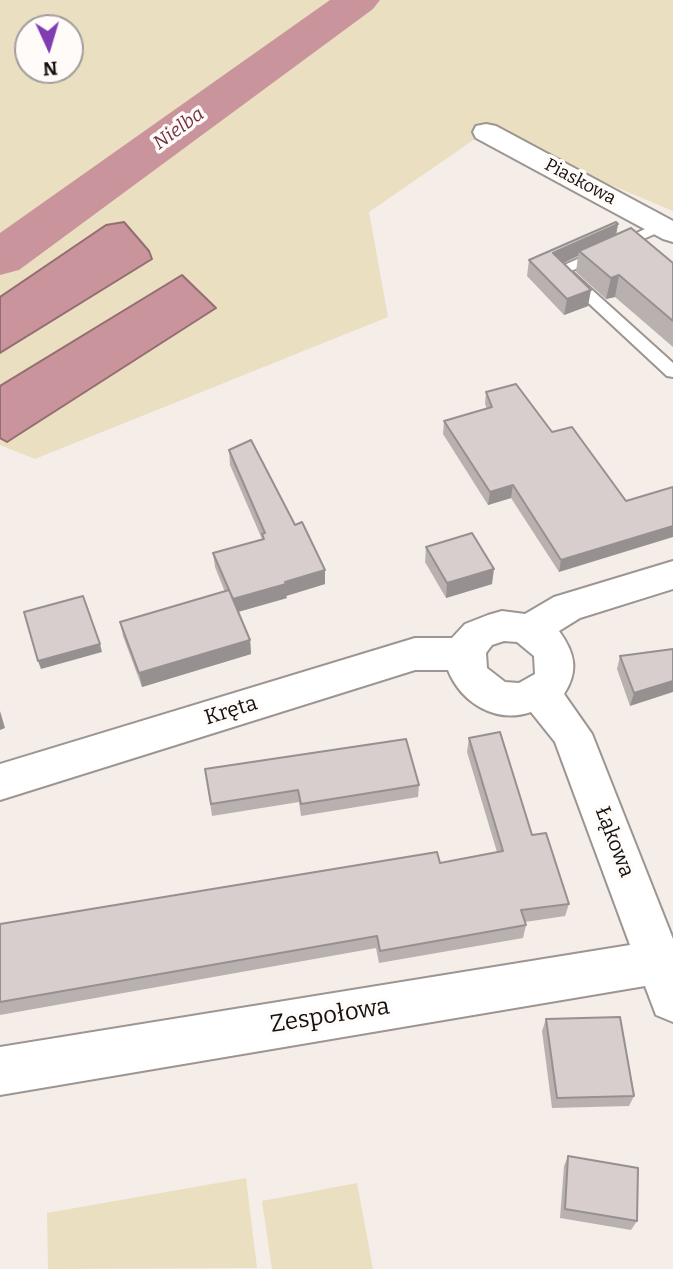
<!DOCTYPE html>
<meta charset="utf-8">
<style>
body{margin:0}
#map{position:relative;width:673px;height:1269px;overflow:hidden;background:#f5ede8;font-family:Bitter,serif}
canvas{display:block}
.north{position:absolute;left:14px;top:14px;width:70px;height:70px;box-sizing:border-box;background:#fefbf9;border:2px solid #a09d9c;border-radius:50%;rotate:176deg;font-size:19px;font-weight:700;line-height:28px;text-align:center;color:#141110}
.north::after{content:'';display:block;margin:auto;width:24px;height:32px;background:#803db1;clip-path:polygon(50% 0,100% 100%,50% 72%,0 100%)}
</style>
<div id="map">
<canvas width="673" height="1269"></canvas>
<div class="north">N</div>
</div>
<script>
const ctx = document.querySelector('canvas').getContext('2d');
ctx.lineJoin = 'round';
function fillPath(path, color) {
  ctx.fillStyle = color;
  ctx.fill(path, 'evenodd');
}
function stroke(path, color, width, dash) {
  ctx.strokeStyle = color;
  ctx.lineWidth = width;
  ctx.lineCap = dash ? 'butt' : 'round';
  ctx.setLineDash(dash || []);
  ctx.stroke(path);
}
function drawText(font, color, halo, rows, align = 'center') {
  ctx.font = font + ' Bitter,serif';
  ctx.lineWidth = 7;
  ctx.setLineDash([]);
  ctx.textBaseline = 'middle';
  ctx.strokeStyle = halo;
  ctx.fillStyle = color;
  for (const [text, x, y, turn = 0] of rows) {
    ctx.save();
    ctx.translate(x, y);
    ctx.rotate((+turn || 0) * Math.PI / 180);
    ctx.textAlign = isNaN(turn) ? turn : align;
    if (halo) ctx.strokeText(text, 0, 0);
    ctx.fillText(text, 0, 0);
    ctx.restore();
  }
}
fillPath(new Path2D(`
 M0,0h673v211l-188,-79 -116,80 19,105 -353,142 -35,-14zM28,28h42v42h-42z
 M246,1178l11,90 -209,1 -1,-56z
 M357,1183l16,86h-101l-10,-68z`), '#eadfc0');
const water = new Path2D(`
 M343,0h20l-48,34 -13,-3z
 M124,222l25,29 3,8 -152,94v-56l106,-72z
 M182,275l34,33 -209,134 -7,-4v-52z`);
fillPath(water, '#ca949c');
stroke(water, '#936d72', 2);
fillPath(new Path2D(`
 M330,0h50l-7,9 -354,261 -19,5v-42z`), '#ca949c');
const service = new Path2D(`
 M661,222l7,4 -2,3 -95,42 102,92v14l-6,-1 -114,-106z`);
const minor = new Path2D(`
 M486,124l10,2 177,95v21l-10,-3 -187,-101 -3,-6 3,-6z
 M673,561v28l-93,29 -21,13c16,22 20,40 5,63l28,40 81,205v83l-17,-7 -11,-29 -645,109v-48l630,-102 -75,-203 -24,-30c-35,12 -70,-9 -83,-42h-33l-415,130v-36l415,-126h37l13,-14 23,-9 14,-4 23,3 29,-17zM504,641l13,1 17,14 1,18 -16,9 -14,-1 -18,-14 -1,-15 6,-8z`);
stroke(service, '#9c9591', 4);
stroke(minor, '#9c9591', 4);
fillPath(service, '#fff');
fillPath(minor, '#fff');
fillPath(new Path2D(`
 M618,224l-2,11 57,28v84l-58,-50 -9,2 -30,-27 2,-16 -15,7 25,43 -24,9 -37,-39 2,-16z
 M486,392l66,40 74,69 -67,71 -48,-74 -23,7 -45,-71 1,-13 43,-12 -2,-5z
 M229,450l66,75 30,45v14l-39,12 1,2 -49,14 12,28 1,14 -109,33 -19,-51 -3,-14 105,-30 -10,-25 -2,-14 49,-14 -32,-74z
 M426,547l66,37 -46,14 -21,-36z
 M673,649l-43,57 -13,-37 3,-13z
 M469,738l63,97 37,69 -4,12 -40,6 1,3 -3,13 -144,25 -3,-15 -376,67v-91l440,-61 57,-11 -30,-100z
 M205,769l214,16 -1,12 -117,19 -2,-14 -87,14z
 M546,1019l88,77 -5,10 -77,2 -10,-77z
 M568,1156l69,65 -6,9 -71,-12 4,-52z`), '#b9b1b0');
fillPath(new Path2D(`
 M618,224l-3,16 -36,11 -1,5 -27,13 2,-16z
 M619,275l-4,22 -9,2 5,-21z
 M591,290l-3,16 -24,9 3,-16z
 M513,485l-2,13 -23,7 2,-13z
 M673,526v11l-114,35 2,-12z
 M494,569l-2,15 -46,14 1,-15z
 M325,570v14l-39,12 1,2 -53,15 -1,-14z
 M250,640l1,14 -109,33 -3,-14z
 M100,644l2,8 -61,17 -3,-8z
 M673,681v11l-43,14 4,-13z
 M0,711l5,17 -5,2z`), '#969090');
const building = new Path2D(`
 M616,222l2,2 -65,29 38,37 -24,9 -38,-39z
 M631,228l42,35v58l-54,-46 -8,3 -32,-27z
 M516,384l36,48 20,-5 54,74 47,-14v39l-112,34 -48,-75 -23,7 -46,-71 48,-14 -6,-15z
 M251,440l44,85 7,-3 23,48 -40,12 1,2 -53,15 -20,-46 51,-14 -2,-5 3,-1 -36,-83z
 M472,533l22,36 -47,14 -21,-36z
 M229,590l21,50 -111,33 -19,-51z
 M83,596l17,48 -62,17 -14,-49z
 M673,649v32l-39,12 -14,-37z
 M500,732l32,103 14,-2 23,71 -48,6 5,15 -146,26 -3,-15 -377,66v-78l437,-72 3,11 63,-12 -34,-113z
 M406,739l13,46 -118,19 -3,-14 -87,14 -6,-35z
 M620,1017l14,79 -77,2 -11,-79z
 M568,1156l70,12 -1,53 -72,-12z`);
fillPath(building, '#d7cecd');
stroke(building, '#969090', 2);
drawText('18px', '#141110', '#fefbf9', [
 ["Piaskowa",580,182,28]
]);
drawText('italic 19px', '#763240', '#fefbf9', [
 ["Nielba",179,129,-36]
]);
drawText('21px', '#141110', '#fefbf9', [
 ["Kręta",231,711,-17],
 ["Łąkowa",614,842,69]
]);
drawText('24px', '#141110', '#fefbf9', [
 ["Zespołowa",330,1016,-9]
]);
</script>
